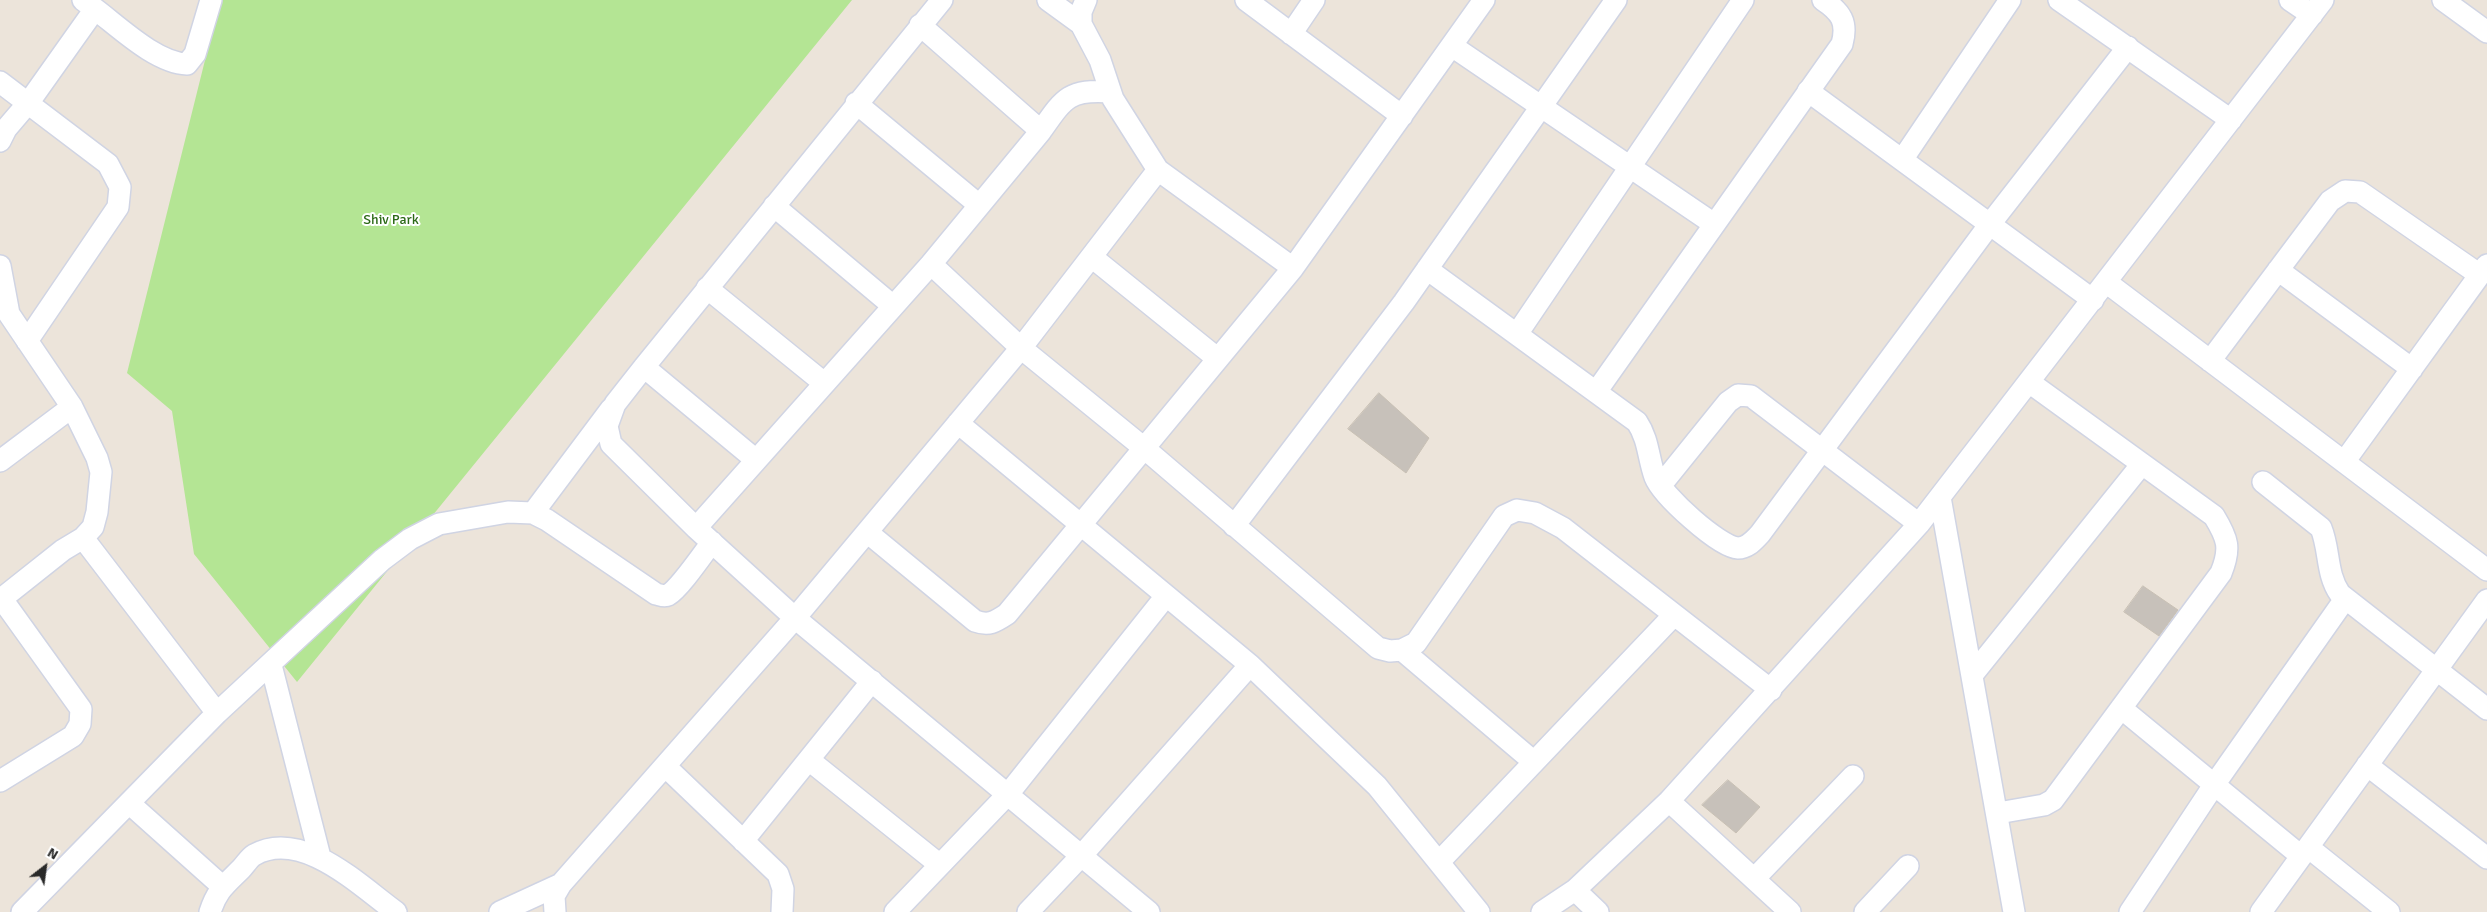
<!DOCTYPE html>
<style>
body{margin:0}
#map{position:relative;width:2487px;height:912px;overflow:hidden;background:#ece4da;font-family:Signika,sans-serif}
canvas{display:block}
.north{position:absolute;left:20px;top:842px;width:50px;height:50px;-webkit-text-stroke:4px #fff;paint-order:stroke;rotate:30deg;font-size:14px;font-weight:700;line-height:20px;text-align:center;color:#292929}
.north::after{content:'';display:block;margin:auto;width:18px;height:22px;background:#292929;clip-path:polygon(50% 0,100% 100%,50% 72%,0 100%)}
</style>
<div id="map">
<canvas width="2487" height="912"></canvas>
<div class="north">N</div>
</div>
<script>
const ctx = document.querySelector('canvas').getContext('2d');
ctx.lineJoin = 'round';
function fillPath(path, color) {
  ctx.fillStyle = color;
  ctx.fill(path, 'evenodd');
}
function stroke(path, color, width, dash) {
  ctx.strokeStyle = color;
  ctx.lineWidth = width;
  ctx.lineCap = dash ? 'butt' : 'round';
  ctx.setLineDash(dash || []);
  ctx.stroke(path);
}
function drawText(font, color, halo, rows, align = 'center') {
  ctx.font = font + ' Signika,sans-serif';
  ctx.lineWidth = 4;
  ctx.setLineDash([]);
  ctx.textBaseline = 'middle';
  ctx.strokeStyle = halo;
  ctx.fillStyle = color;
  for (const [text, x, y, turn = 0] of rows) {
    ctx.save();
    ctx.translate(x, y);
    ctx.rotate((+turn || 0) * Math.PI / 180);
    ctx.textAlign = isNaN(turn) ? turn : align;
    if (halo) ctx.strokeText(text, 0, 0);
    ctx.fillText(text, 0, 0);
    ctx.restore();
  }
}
fillPath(new Path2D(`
 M220,0h632l-555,682 -103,-128 -22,-143 -45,-38z`), '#b4e594');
const building = new Path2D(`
 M1379,393l50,45 -23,35 -58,-44z
 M2143,586l35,24 -19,26 -35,-24z
 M1728,780l32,27 -24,26 -34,-28z`);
fillPath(building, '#c7c1ba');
stroke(building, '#c8c0b4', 1);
const minor = new Path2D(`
 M942,0l-298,367 -29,37 -8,22 4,18 85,84 99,90 226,-270 137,-178
 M1048,0l33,24
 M1086,0l-5,12v12l19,36 13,39 45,71 135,98
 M1246,0l156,116
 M2059,0l172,120
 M2290,0l22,15
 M2443,0l44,32
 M95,9c24,18 61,54 92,55l8,-10 16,-54
 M920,25l121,106
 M1291,34l23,-34
 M1452,46l262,178
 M0,82l108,82 12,23 -2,20 -91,134
 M1808,91l285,209
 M856,103l123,102
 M0,141l6,-12 23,-27 66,-93 -12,-9
 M1902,160l108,-160
 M774,206l119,100
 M1093,258l125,101
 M931,264l90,84 123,100 234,200 12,3 12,-1 14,-7 88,-127 13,-6 18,3 28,15 208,162
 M0,266l9,48 63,93 25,51 4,14 -4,40 -4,15 -10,11 -20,12 -63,50
 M1427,269l210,153c12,18 11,36 18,55 7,18 64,70 83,71 10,0 16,-8 22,-14l230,-310 138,-177
 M2278,270l134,99
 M2106,282l381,288
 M707,288l117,95
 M1517,334l226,-334
 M2210,361l120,-160 15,-10 15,1 120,83
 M644,367l112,93
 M1596,392l246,-348c6,-22 -1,-32 -19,-44
 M958,423l292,242 127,121 102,126
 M0,461l72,-54
 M2344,462l143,-197
 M2263,482l58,46c9,22 5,46 19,66l147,115
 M1661,485l67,-83 10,-7 13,1 168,128
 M1940,497l74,415
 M533,513l78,-104
 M1234,526l170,-224 212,-302
 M696,528l235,-264 110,-133c23,-33 28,-42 69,-39
 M867,532l108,89c14,5 20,1 32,-7l286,-346 191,-268
 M83,538l134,175
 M1402,650l132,112
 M271,665l49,192
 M1973,674l169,-210
 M2121,708l180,148
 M809,760l131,105
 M2367,765l120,93
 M665,766l113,108 5,15 -1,23
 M0,781l73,-45 7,-12 1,-15 -79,-110
 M1669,801l121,111
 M129,803l94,84
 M1998,813l46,-8 9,-5 168,-227c10,-25 7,-34 -7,-57l-185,-134
 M743,841l129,-160
 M2308,847l81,65
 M1439,862l235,-247
 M1754,879l99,-103
 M1575,890l23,22
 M22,912l195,-199 165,-153 28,-21 29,-15 69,-12 25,1 14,7 109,74c5,1 8,3 12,1 11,-6 35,-41 44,-53
 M210,912c7,-22 15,-27 31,-43 4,-4 8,-11 13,-14 48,-27 106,31 142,57
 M500,912l61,-28
 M555,912l-1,-16 7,-12 234,-266 354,294
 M895,912l114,-119 157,-197
 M1028,912l54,-57 168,-190
 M1542,912l33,-22 94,-89 250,-277 404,-524
 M1865,912l43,-46
 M2130,912l84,-127 131,-186
 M2261,912l226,-312`);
stroke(minor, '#d0d4e3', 24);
stroke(minor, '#fff', 21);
drawText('14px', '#2c6917', '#fff', [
 ["Shiv Park",391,220]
]);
</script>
